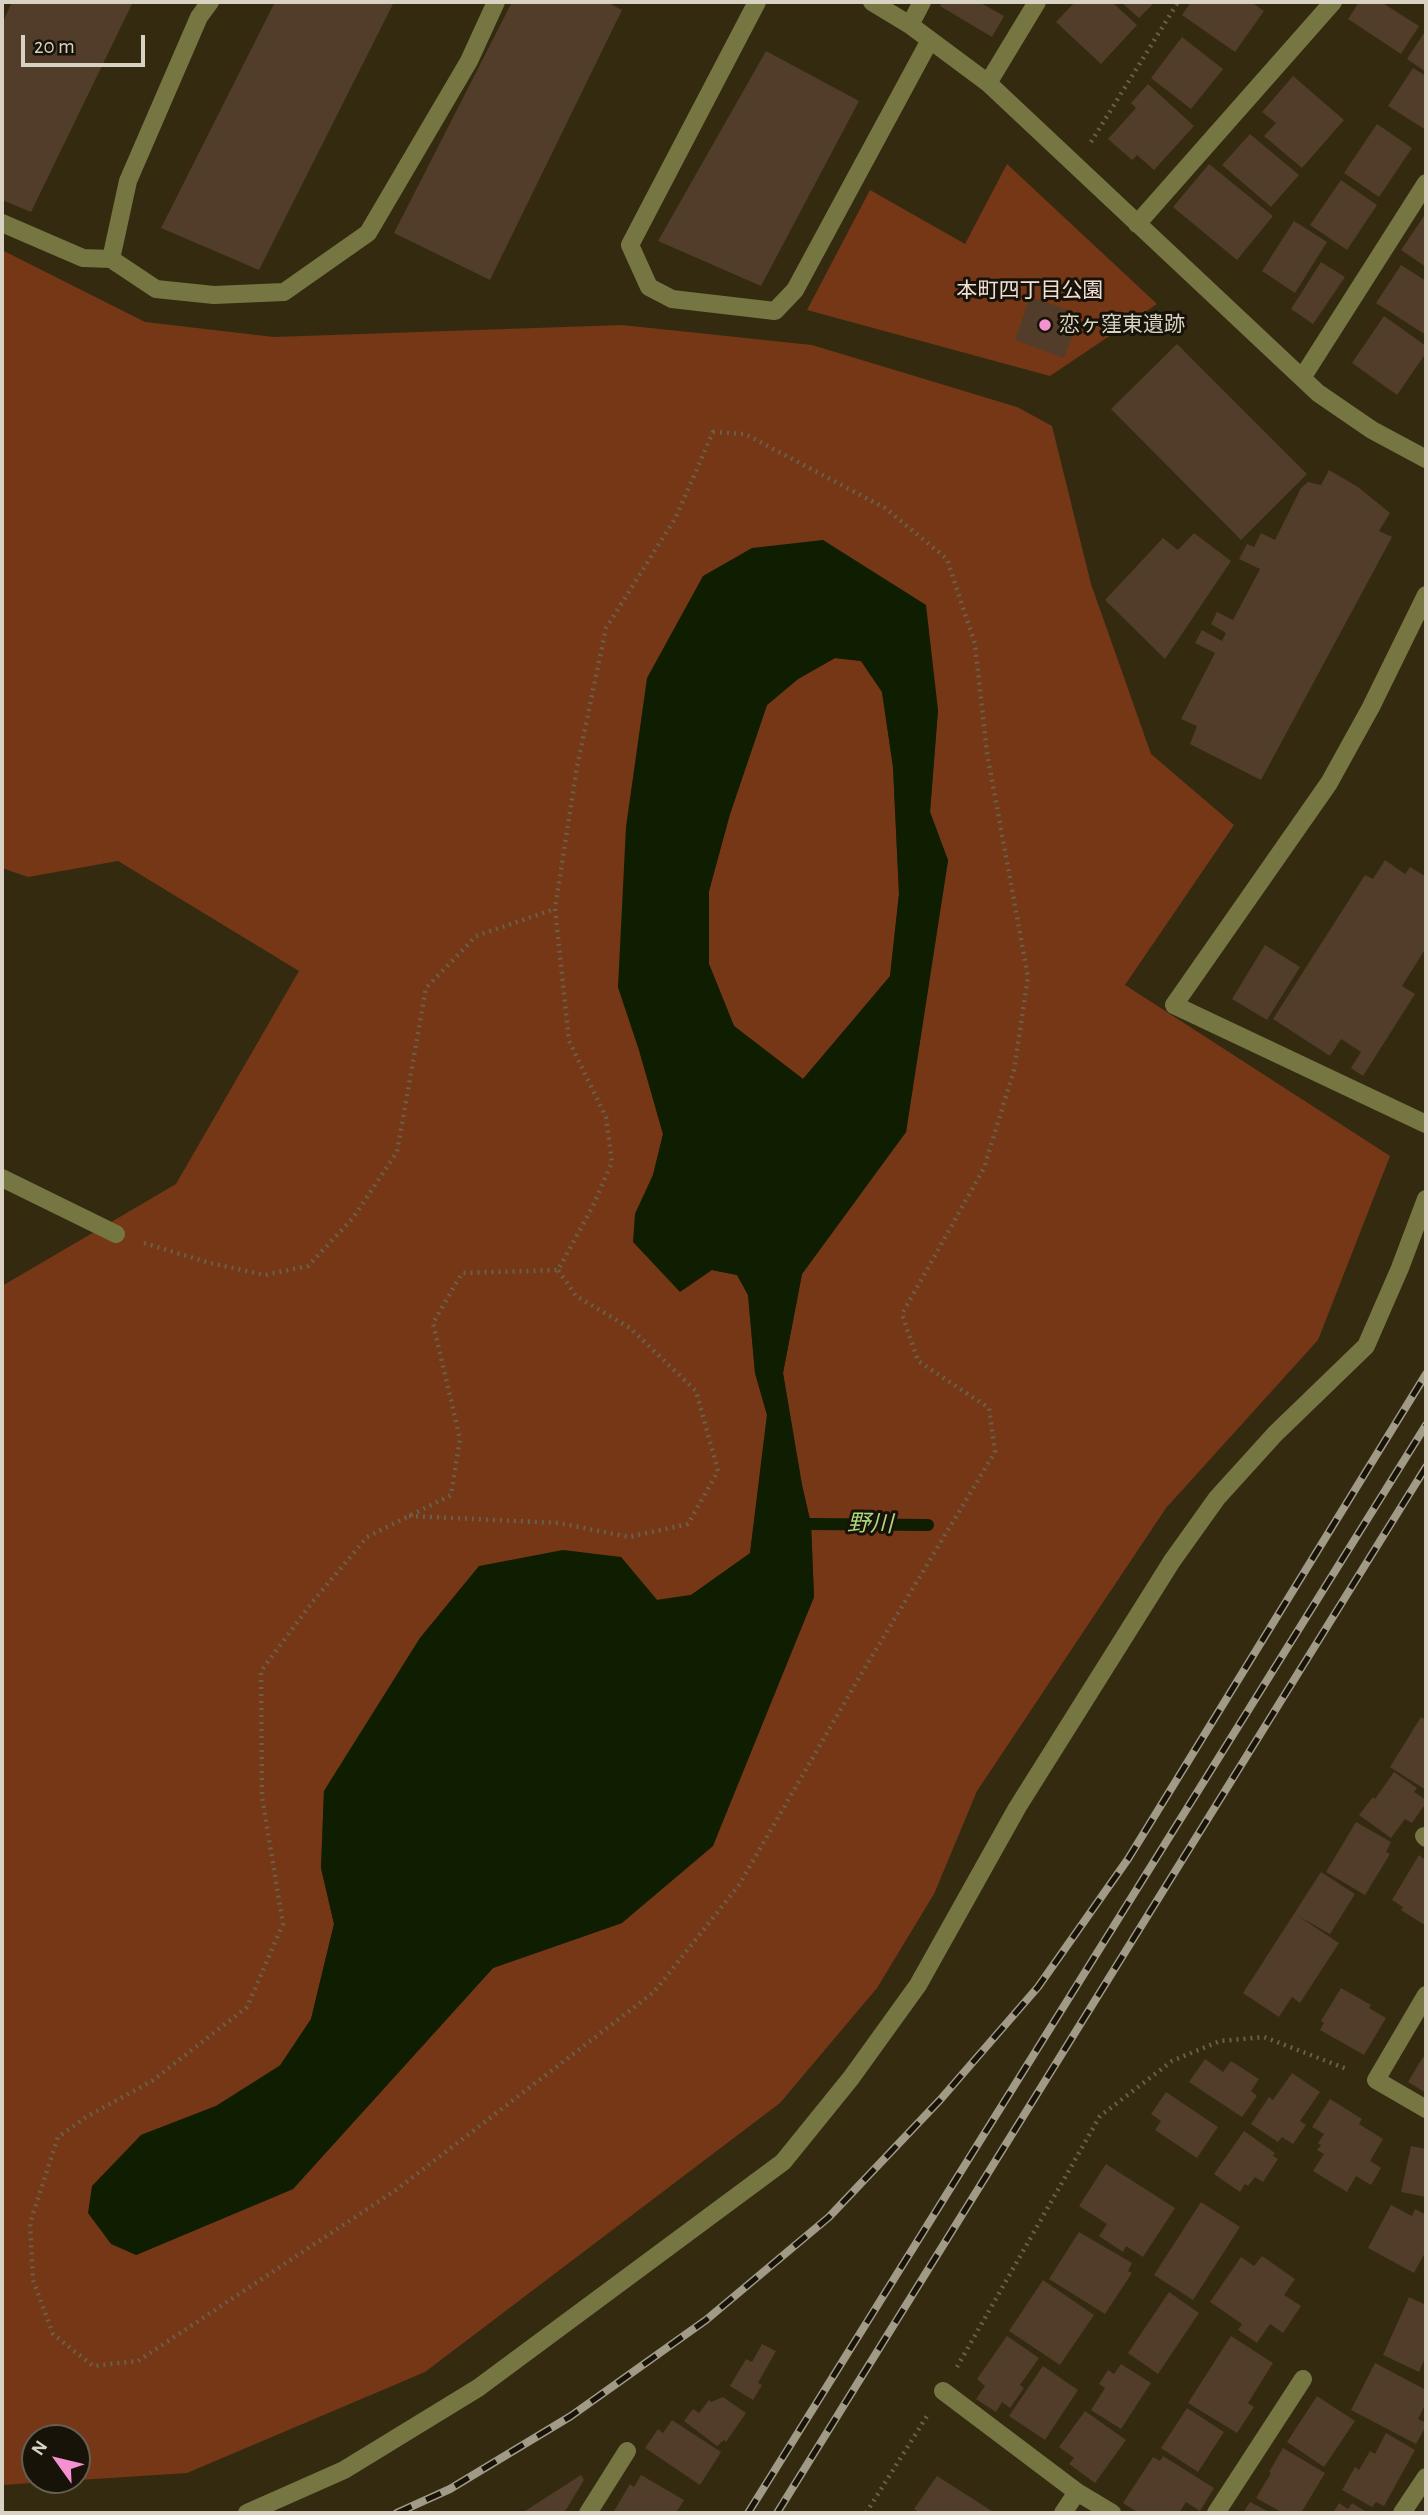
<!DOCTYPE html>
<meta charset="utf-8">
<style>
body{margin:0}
#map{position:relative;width:1428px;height:2515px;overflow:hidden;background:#342a10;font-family:"Alegreya Sans",sans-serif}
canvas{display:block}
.frame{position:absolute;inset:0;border:4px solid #d8d2c3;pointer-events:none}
.north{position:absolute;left:21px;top:2424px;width:70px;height:70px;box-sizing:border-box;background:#181308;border:2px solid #655f53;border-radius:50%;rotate:304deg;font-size:19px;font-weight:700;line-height:28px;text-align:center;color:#d8d2c3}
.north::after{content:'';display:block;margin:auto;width:24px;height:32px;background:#f591d2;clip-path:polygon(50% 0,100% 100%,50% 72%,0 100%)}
.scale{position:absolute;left:21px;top:35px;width:124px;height:32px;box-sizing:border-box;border:4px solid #d8d2c3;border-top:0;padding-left:9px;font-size:21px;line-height:24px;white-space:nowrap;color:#d8d2c3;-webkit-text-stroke:5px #181308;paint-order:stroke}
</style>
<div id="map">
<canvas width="1428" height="2515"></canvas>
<div class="frame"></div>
<div class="north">N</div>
<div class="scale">20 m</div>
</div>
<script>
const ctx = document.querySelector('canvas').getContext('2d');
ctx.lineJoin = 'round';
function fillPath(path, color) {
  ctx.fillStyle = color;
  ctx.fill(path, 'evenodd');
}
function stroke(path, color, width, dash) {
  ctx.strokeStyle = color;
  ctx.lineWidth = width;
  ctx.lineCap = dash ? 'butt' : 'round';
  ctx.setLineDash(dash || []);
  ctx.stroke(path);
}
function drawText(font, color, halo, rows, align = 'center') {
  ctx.font = font + ' "Alegreya Sans","Noto Sans JP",sans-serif';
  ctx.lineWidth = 6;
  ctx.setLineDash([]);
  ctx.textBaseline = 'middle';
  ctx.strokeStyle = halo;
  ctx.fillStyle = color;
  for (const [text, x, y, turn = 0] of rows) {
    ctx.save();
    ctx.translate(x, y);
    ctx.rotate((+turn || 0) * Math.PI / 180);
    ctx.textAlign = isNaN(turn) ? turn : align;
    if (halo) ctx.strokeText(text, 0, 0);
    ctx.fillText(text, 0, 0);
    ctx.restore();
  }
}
fillPath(new Path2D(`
 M1007,164l150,140 -107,72 -243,-66 63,-120 95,54z
 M2,250l143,72 129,15 348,-12 190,20 205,62 35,19 39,158 60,170 83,71 -109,160 265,171 -72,184 -152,168 -189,283 -43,103 -57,94 -97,115 -355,269 -238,101 -185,12v-1199l174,-102 123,-213 -181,-110 -90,16 -26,-9zM823,540l115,170 -8,102 18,49 -42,271 -104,142 -19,99 19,112 9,39 3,73 -39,93 -153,233 -129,45 -200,221 -157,66 5,-120 75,-29 64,-41 31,-46 23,-95 -13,-56 3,-77 96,-153 59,-71 142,-10 36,43 34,-5 59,-41 17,-139 -12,-42 -7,-78 -11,-20 -25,-5 -77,-56 18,-39 10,-41 -24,-84 -21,-63zM35,2438h42v42h-42z
 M835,658l26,3 21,31 11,75 6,127 -9,83 -87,102 -69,-53 -25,-62v-73l21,-77 37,-109 31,-26z`), '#763717');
fillPath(new Path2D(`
 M823,540l103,65 12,105 -8,102 18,48 -42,272 -104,142 -19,99 19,112 9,39 3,73 -101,249 -91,77 -129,45 -200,221 -157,66 -25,-11 -23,-31 4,-27 49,-51 75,-29 64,-40 31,-47 23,-95 -13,-56 3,-77 96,-153 59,-72 84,-16 58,7 36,43 34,-5 59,-42 17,-138 -12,-42 -7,-78 -11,-20 -25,-5 -32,22 -47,-50 2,-28 18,-39 10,-41 -24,-84 -21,-63 8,-160 21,-149 56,-102 49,-28zM835,658l26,3 21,31 11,75 6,127 -9,82 -87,103 -69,-53 -25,-62v-73l21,-77 37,-109 31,-26z`), '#0f1d00');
stroke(new Path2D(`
 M811,1524l117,1`), '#0f1d00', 12);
fillPath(new Path2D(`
 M12,2h121l-102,210 -29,-12v-176z
 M275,2h119l-135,268 -98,-42z
 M512,2h95l15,8 -132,270 -96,-47z
 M942,2h37l25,14 -12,21 -52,-31z
 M1075,2h37l25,23 -36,39 -45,-42z
 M1121,2h34l-16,16z
 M1191,2h60l13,9 -29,41 -53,-37z
 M1359,2h22l38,24 -18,28 -53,-35z
 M1426,30v42l-19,-13z
 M1182,37l41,32 -32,40 -40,-31z
 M766,51l93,50 -98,185 -103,-45z
 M1413,68l13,8v54l-38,-24z
 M1293,76l51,44 -42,48 -38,-32 12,-13 -14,-11z
 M1148,84l46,42 -40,44 -17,-15 -5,5 -24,-21 28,-31 -5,-5z
 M1377,124l35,24 -33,49 -35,-24z
 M1250,134l49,41 -28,32 -49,-42z
 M1209,164l64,52 -36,44 -64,-53z
 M1341,180l36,25 -30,45 -37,-25z
 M1426,213v54l-25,-17z
 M1294,221l33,21 -32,51 -33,-22z
 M1321,262l24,15 -32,47 -22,-15z
 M1401,265l25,16v54l-50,-32z
 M1030,297l50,17 -16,44 -49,-18z
 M1384,316l42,30v7l-29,42 -45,-32z
 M1177,344l130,130 -66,66 -130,-131z
 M1329,470l29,17 32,26 -11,18 13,6 -131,243 -71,-36 7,-18 -16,-7 34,-66 -20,-10 7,-13 20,11 4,-8 -15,-9 6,-12 16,8 27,-51 -21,-10 8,-15 7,3 7,-14 14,7 26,-52 7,-6 13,3z
 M1194,533l37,28 -66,98 -60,-59 58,-62 15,12z
 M1385,860l20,14 5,-7 16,10v71l-24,38 13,8 -52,82 -12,-8 10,-16 -20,-13 -11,17 -57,-37 92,-144 8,4z
 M1265,945l35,22 -33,53 -35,-21z
 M1421,1717l5,3v70l-36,-23z
 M1394,1772l23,16 -3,4 12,8v3l-14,20 -7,-4 -14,19 -32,-23 14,-18 2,2z
 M1356,1822l35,20 -5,10 4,2 -25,41 -39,-23z
 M1419,1855l5,4 2,-3v70l-25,-16 2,-3 -11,-7z
 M1321,1872l34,22 -25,40 -32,-18 41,27 -39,60 -8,-6 -13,20 -36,-24z
 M1341,1988l30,17 -2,3 17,10 -22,37 -44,-25 4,-7 -3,-2z
 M1423,2057l3,2v34l-18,-11z
 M1205,2059l18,13 8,-11 28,18 -8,12 6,5 -15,21 -53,-35z
 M1292,2073l28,19 -20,29 6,4 -13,19 -11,-7 -4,5 -27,-18 18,-27 4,3z
 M1166,2092l52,35 -21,31 -42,-28 6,-9 -10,-7z
 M1330,2099l32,20 -3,5 24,15 -13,22 11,7 -10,17 -15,-9 -9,16 -34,-21 11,-17 -7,-4 4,-5 -3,-2 6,-9 -12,-7z
 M1244,2131l31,22 -2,3 5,3 -15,23 -8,-5 -7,9 -3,-2 -5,8 -26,-18z
 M1411,2146l15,3v48l-25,-5z
 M1106,2164l69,44 -32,49 -17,-11 -3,6 -24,-16 8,-12 -28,-18z
 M1201,2202l39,25 -47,73 -39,-25z
 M1391,2205l21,11 3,-7 11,6v36l-12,22 -46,-25z
 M1079,2232l53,31 -4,8 4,2 -27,41 -56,-35z
 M1262,2256l33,23 -11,16 17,11 -18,27 -13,-9 -13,19 -19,-13 4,-6 -32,-22 31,-45 13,9z
 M1043,2280l51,35 -34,50 -51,-34z
 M1169,2292l30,21 -41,61 -30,-21z
 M1409,2297l17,8v51l-7,16 -36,-17z
 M1007,2336l32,22 -19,27 4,3 -14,20 -8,-6 -6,10 -20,-13 9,-13 -8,-7z
 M1231,2336l42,27 -25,40 6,4 -17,26 -49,-30z
 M762,2344l14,7 -18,32 4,2 -9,15 -23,-14 16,-27 6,3z
 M1375,2363l51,27v13l-8,16 8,4v3l-10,18 -65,-34z
 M1121,2364l30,19 -30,46 -30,-19 14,-22 -6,-4 9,-14 6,4z
 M1043,2366l35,24 -33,50 -36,-24z
 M1317,2396l38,25 -31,46 -37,-25z
 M723,2397l23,16 -20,29 -2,-2 -7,6 -33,-25 9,-12 6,4 10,-13 2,2z
 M1187,2408l37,24 -26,40 -37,-24z
 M1085,2411l41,29 -31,43 -26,-19 5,-6 -15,-11z
 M672,2420l49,32 -21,33 -55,-37 13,-19 5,4z
 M1386,2433l29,17 -31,56 -8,-4 -4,5 -30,-17 13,-23 4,3 11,-19 5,3z
 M1283,2448l42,25 -24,40h-18l-27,-15 15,-25 -2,-1z
 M1163,2456l51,32 -14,23 -14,-9 -7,11h-40l-16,-10 30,-46 7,4z
 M581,2475l3,5 -20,33h-38l-1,-2z
 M641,2475l43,25 -8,13h-63l17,-29 4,3z
 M937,2476l58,37h-75l-6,-4z
 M1250,2502l21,11h-28z
 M1339,2503l9,6 4,-6 16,10h-35z`), '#513d29');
stroke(new Path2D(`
 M1091,142l87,-140
 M713,432l32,2 140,74 62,51 28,85 12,109 41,224 -14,93 -30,98 -82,146 16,47 71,47 6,44 -135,224 -121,209 -85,107 -258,198 -258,171 -45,5 -40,-32 -20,-54 -3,-57 28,-86 28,-20 66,-36 95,-74 36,-83 -21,-127 -1,-126 53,-71 53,-63 84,-42 9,-56 -27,-116 29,-50 96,-3 35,-64 19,-44 -6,-45 -37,-76 -14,-132 22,-142 29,-139 70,-111z
 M144,1243l66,20 55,12 43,-9 45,-48 44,-66 29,-164 50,-52 79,-27
 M409,1516l150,7 70,14 59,-13 30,-53 -22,-80 -66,-63 -54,-32 -18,-26
 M957,2367l143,-251 72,-55 48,-20 44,-4 83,32
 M866,2513l61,-97`), '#686049', 4.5, [2, 5]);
stroke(new Path2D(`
 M757,2l-127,243 19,42 23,12 103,12 20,-21 135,-250
 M872,2l38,23 78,58 330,310 54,37 54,29
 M910,25l12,-23
 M988,83l49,-81
 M2,223l81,35 28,1 45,30 58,6 70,-3 84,-59 101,-172 27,-59
 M1137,224l196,-222
 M111,259l17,-78 71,-164 11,-15
 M1302,378l124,-195
 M1426,595l-55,112 -42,76 -155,222 252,119
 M2,1178l114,56
 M1424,1836l2,2
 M1426,1995l-50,85 50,29
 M943,2391l134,101 35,21
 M247,2513l97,-43 134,-82 305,-226 68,-84 67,-93 99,-177 155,-247 45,-63 58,-64 91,-88 34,-78 26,-69
 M588,2513l39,-62
 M1063,2513l14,-21
 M1216,2513l87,-134
 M1402,2513l24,-36`), '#767643', 18);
const rail = new Path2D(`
 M397,2513l53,-24 121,-73 135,-96 123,-103 111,-117 98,-113 90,-128 298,-485
 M748,2513l678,-1088
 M777,2513l649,-1046`);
stroke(rail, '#a19a87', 8);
stroke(rail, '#181308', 5, [16]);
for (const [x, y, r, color] of [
 [1045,325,7,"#f591d2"]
]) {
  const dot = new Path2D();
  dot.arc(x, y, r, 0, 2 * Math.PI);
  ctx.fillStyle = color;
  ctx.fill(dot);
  stroke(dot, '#181308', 2.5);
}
drawText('21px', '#f3ded5', '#181308', [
 ["本町四丁目公園",1030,291]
]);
drawText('21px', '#d8d2c3', '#181308', [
 ["恋ヶ窪東遺跡",1059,325]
], 'left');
drawText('italic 23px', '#acd97d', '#181308', [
 ["野川",870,1524,1]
]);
</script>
